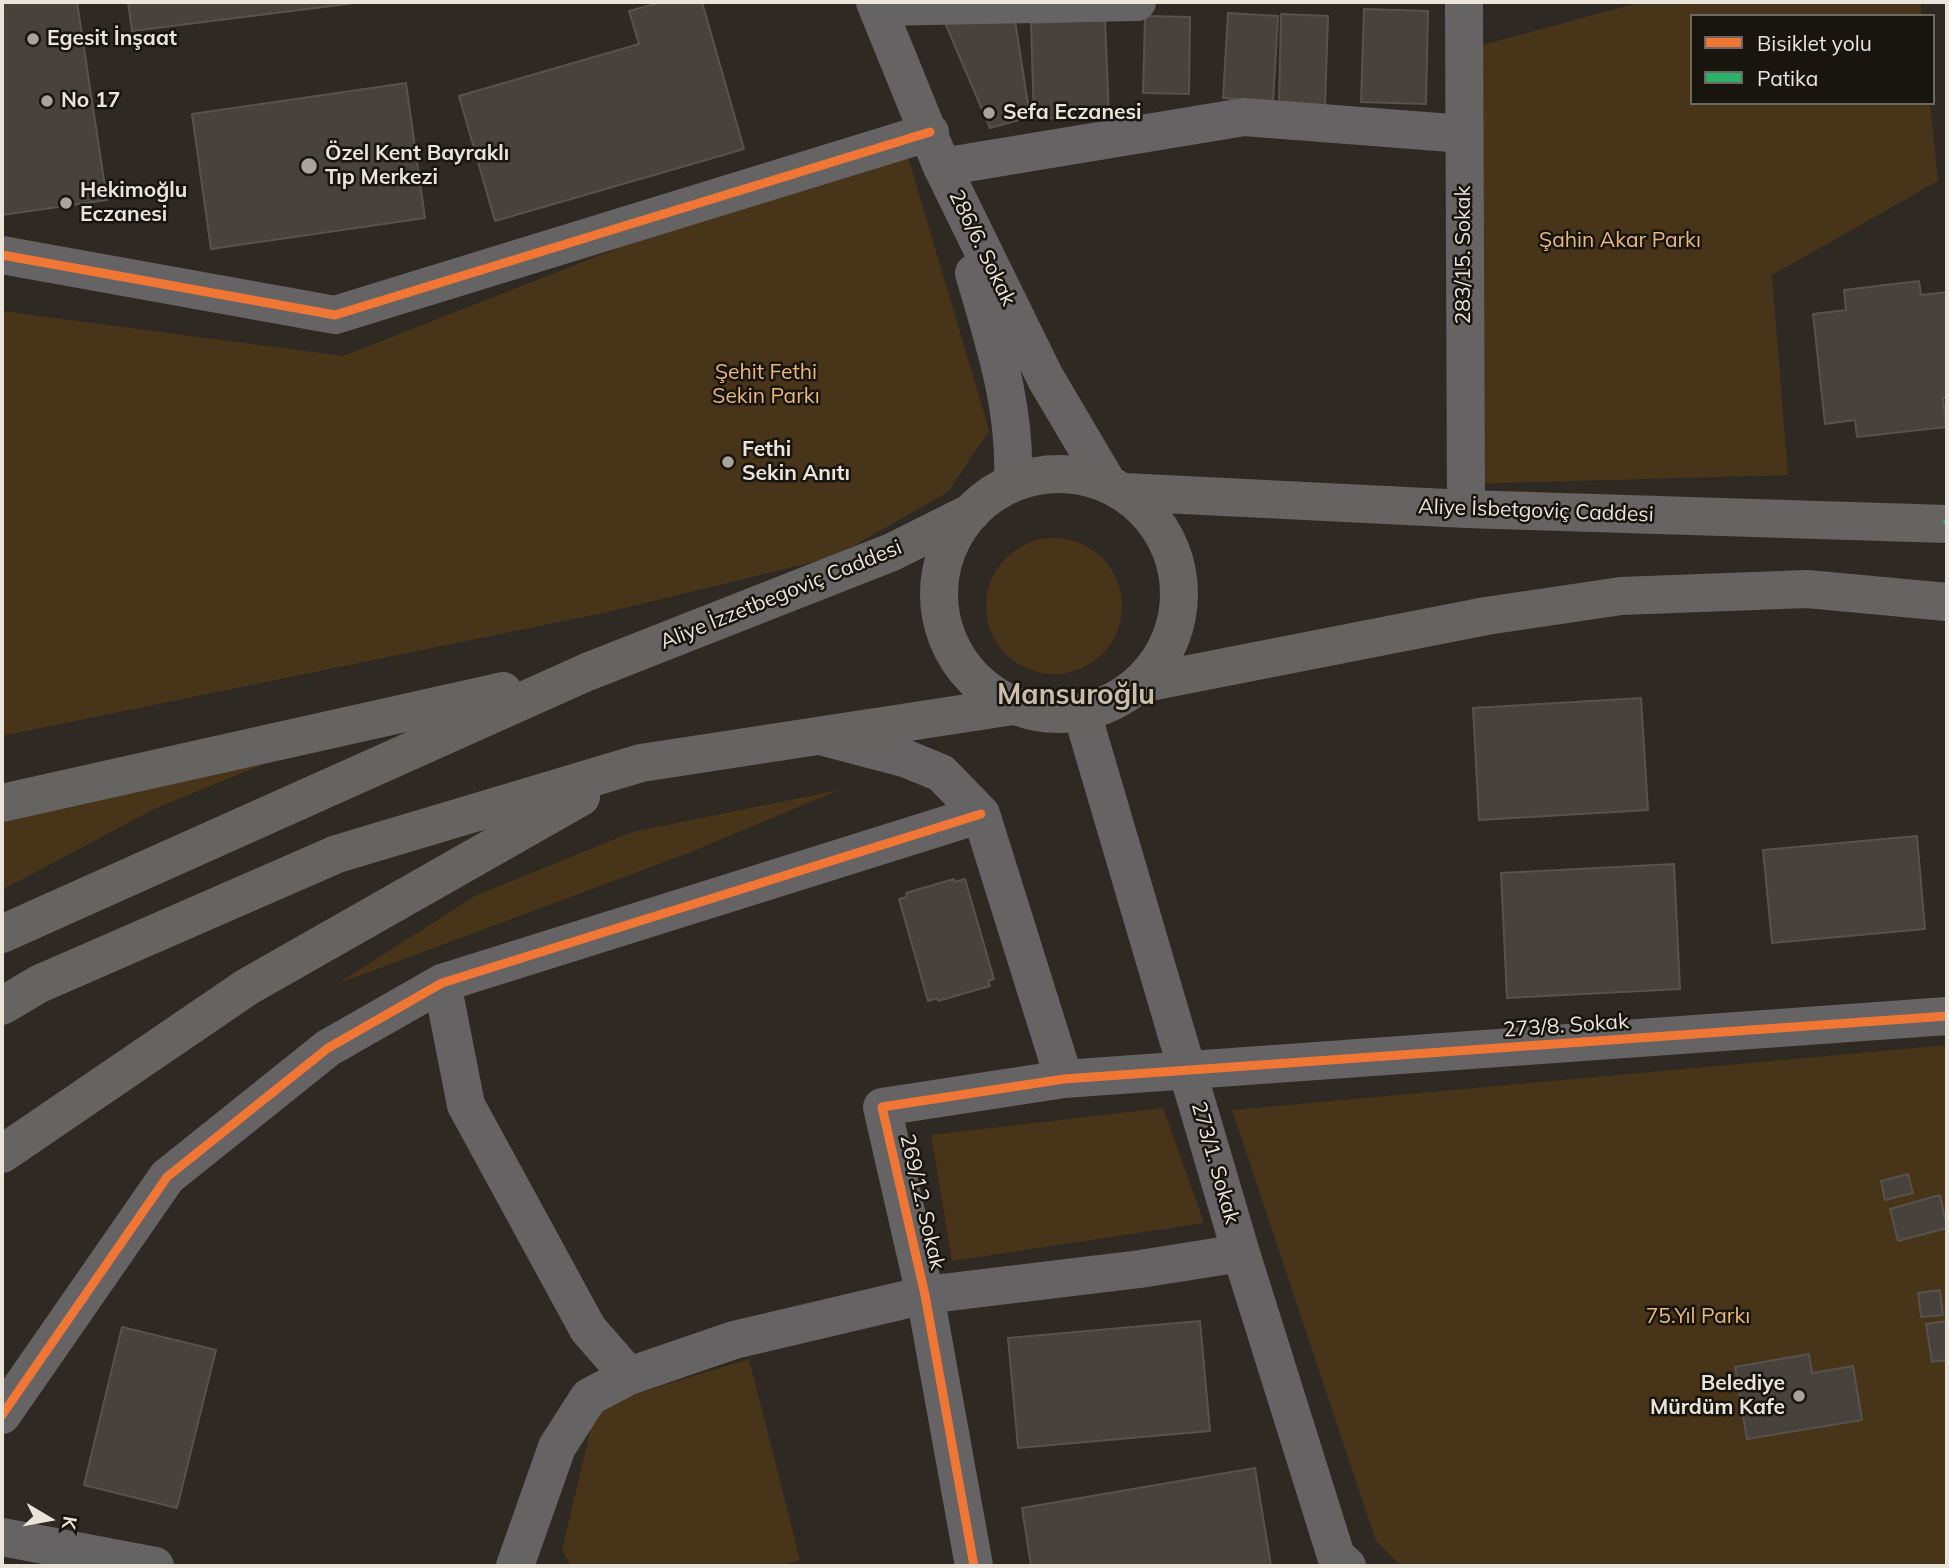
<!DOCTYPE html>
<meta charset="utf-8">
<style>
body{margin:0}
#map{position:relative;width:1949px;height:1568px;overflow:hidden;background:#2f2923;font-family:Mulish,sans-serif}
canvas{display:block}
.frame{position:absolute;inset:0;border:4px solid #ebe4db;pointer-events:none}
.legend{position:absolute;left:1690px;top:14px;width:245px;height:91px;box-sizing:border-box;background:#18140e;border:2px solid #6c6760;margin:0;padding:9px 12px;list-style:none;font-size:21px;color:#ebe4db}
.legend li{display:flex;align-items:center;gap:14px;height:35px}
.legend b{width:35px;border:2px solid #6c6760}
.north{position:absolute;left:14px;top:1484px;width:70px;height:70px;-webkit-text-stroke:5px #18140e;paint-order:stroke;rotate:100deg;font-size:19px;font-weight:700;line-height:28px;text-align:center;color:#ebe4db}
.north::after{content:'';display:block;margin:auto;width:24px;height:32px;background:#ebe4db;clip-path:polygon(50% 0,100% 100%,50% 72%,0 100%)}
</style>
<div id="map">
<canvas width="1949" height="1568"></canvas>
<div class="frame"></div>
<ul class="legend">
<li><b style="height:9px;background:#f07635"></b>Bisiklet yolu</li>
<li><b style="height:9px;background:#2db169"></b>Patika</li>
</ul>
<div class="north">K</div>
</div>
<script>
const ctx = document.querySelector('canvas').getContext('2d');
ctx.lineJoin = 'round';
function fillPath(path, color) {
  ctx.fillStyle = color;
  ctx.fill(path, 'evenodd');
}
function stroke(path, color, width, dash) {
  ctx.strokeStyle = color;
  ctx.lineWidth = width;
  ctx.lineCap = dash ? 'butt' : 'round';
  ctx.setLineDash(dash || []);
  ctx.stroke(path);
}
function drawText(font, color, halo, rows, align = 'center') {
  ctx.font = font + ' Mulish,sans-serif';
  ctx.lineWidth = 5;
  ctx.setLineDash([]);
  ctx.textBaseline = 'middle';
  ctx.strokeStyle = halo;
  ctx.fillStyle = color;
  for (const [text, x, y, turn = 0] of rows) {
    ctx.save();
    ctx.translate(x, y);
    ctx.rotate((+turn || 0) * Math.PI / 180);
    ctx.textAlign = isNaN(turn) ? turn : align;
    if (halo) ctx.strokeText(text, 0, 0);
    ctx.fillText(text, 0, 0);
    ctx.restore();
  }
}
fillPath(new Path2D(`
 M1641,2h279l2,14h-230v87h238l8,78 -166,94 16,200 -322,9 -2,-434z
 M902,137l87,293 -41,62 -114,65 -226,55 -606,124v-425l341,45z
 M986 606a68 68 0 1 1 136 0a68 68 0 1 1-136 0Z
 M303,748l-149,61 -152,81v-71z
 M839,790l-153,64 -349,130 138,-88 157,-64z
 M1947,1045v521h-546l-25,-25 -144,-431z
 M1163,1108l41,115 -252,38 -21,-126z
 M749,1359l51,201 -23,6h-206l-9,-16 32,-135 41,-21z`), '#483419');
const building = new Path2D(`
 M2,2h75l30,198 -105,15z
 M128,2h235l-231,29z
 M662,2h40l42,147 -249,72 -36,-125 180,-52 -10,-33z
 M1364,9l64,2 -2,93 -65,-2z
 M1228,13l50,3 -5,86 -50,-4z
 M1014,14l16,103 -40,11 -47,-110z
 M1281,14l47,2 -3,90 -46,-1z
 M1145,16l45,1 -1,77 -46,-1z
 M1105,20l4,96 -75,3 -3,-96z
 M406,83l19,135 -214,31 -19,-135z
 M1919,281l2,14 26,-3v106h-4l3,29 -89,10 -2,-17 -30,4 -12,-110 33,-4 -2,-20z
 M1641,698l7,112 -169,10 -6,-112z
 M1917,836l8,93 -153,14 -9,-93z
 M1674,864l6,125 -173,9 -6,-125z
 M954,879l1,3 10,-3 29,100 -6,2 2,5 -52,15 -1,-3 -9,3 -29,-102 8,-2 -1,-4z
 M1908,1174l5,19 -28,7 -4,-19z
 M1940,1195l7,33 -49,13 -8,-32z
 M1940,1290l3,25 -22,2 -3,-24z
 M1200,1321l10,110 -192,17 -10,-110z
 M1947,1321v39l-15,2 -6,-38z
 M122,1327l94,23 -39,158 -93,-23z
 M1809,1354l3,19 41,-7 9,54 -115,19 -12,-72z
 M1255,1468l16,98h-240l-9,-58z`);
fillPath(building, '#47423c');
stroke(building, '#57524c', 2);
stroke(new Path2D(`
 M875,2l67,165 103,210 63,107
 M1464,2l2,507
 M878,7l259,-5
 M942,167l302,-50 220,17
 M2,255l333,60 595,-183
 M974,273c20,69 42,134 39,208
 M1082,713l159,540 95,303 11,10
 M820,736l87,23 34,14 40,41 83,265
 M442,983l24,122 122,224 41,47
 M2,1415l165,-238 161,-129 114,-65 539,-169
 M2,1537l153,29
 M515,1566l42,-119 32,-50 40,-21 105,-36 191,-45 215,-26 101,-16
 M974,1566l-49,-271 -43,-188 182,-28 883,-63`), '#656364', 38);
stroke(new Path2D(`
 M939 594a120 120 0 1 1 240 0a120 120 0 1 1-240 0Z
 M1124,492l342,17 481,15
 M1139,684l347,-68 135,-20 186,-7 140,13
 M2,803l501,-112
 M2,934l585,-262 305,-120 80,-40
 M2,1006l37,-22 298,-130 304,-91 372,-57
 M2,1154l245,-167 334,-190`), '#666463', 38);
stroke(new Path2D(`
 M1945,524l2,-2`), '#2db169', 7, [14, 7]);
stroke(new Path2D(`
 M2,255l333,60 595,-183
 M2,1415l165,-238 161,-129 114,-65 539,-169
 M974,1566l-49,-271 -43,-188 182,-28 883,-63`), '#f07635', 9);
for (const [x, y, r, color] of [
 [33,39,7,"#a9a39b"],
 [47,101,7,"#a9a39b"],
 [989,113,7,"#a9a39b"],
 [309,166,9,"#a9a39b"],
 [66,203,7,"#a9a39b"],
 [728,462,7,"#a9a39b"],
 [1799,1396,7,"#a9a39b"]
]) {
  const dot = new Path2D();
  dot.arc(x, y, r, 0, 2 * Math.PI);
  ctx.fillStyle = color;
  ctx.fill(dot);
  stroke(dot, '#18140e', 2.5);
}
drawText('bold 21px', '#ebe4db', '#18140e', [
 ["Egesit İnşaat",47,39],
 ["No 17",61,101],
 ["Sefa Eczanesi",1003,113],
 ["Özel Kent Bayraklı",325,154],
 ["Tıp Merkezi",325,178],
 ["Hekimoğlu",80,191],
 ["Eczanesi",80,215],
 ["Fethi",742,450],
 ["Sekin Anıtı",742,474],
 ["Belediye",1785,1384,"right"],
 ["Mürdüm Kafe",1785,1408,"right"]
], 'left');
drawText('21px', '#ecb977', '#18140e', [
 ["Şahin Akar Parkı",1620,241],
 ["Şehit Fethi",766,373],
 ["Sekin Parkı",766,397],
 ["75.Yıl Parkı",1698,1317]
]);
drawText('21px', '#ebe4db', '#18140e', [
 ["286/6. Sokak",982,248,64],
 ["283/15. Sokak",1464,255,-90],
 ["Aliye İsbetgoviç Caddesi",1536,511,2],
 ["Aliye İzzetbegoviç Caddesi",781,595,-22],
 ["273/8. Sokak",1566,1026,-4],
 ["273/1. Sokak",1215,1163,74],
 ["269/12. Sokak",922,1202,77]
]);
drawText('bold 28px', '#cabdac', '#18140e', [
 ["Mansuroğlu",1076,696]
]);
</script>
